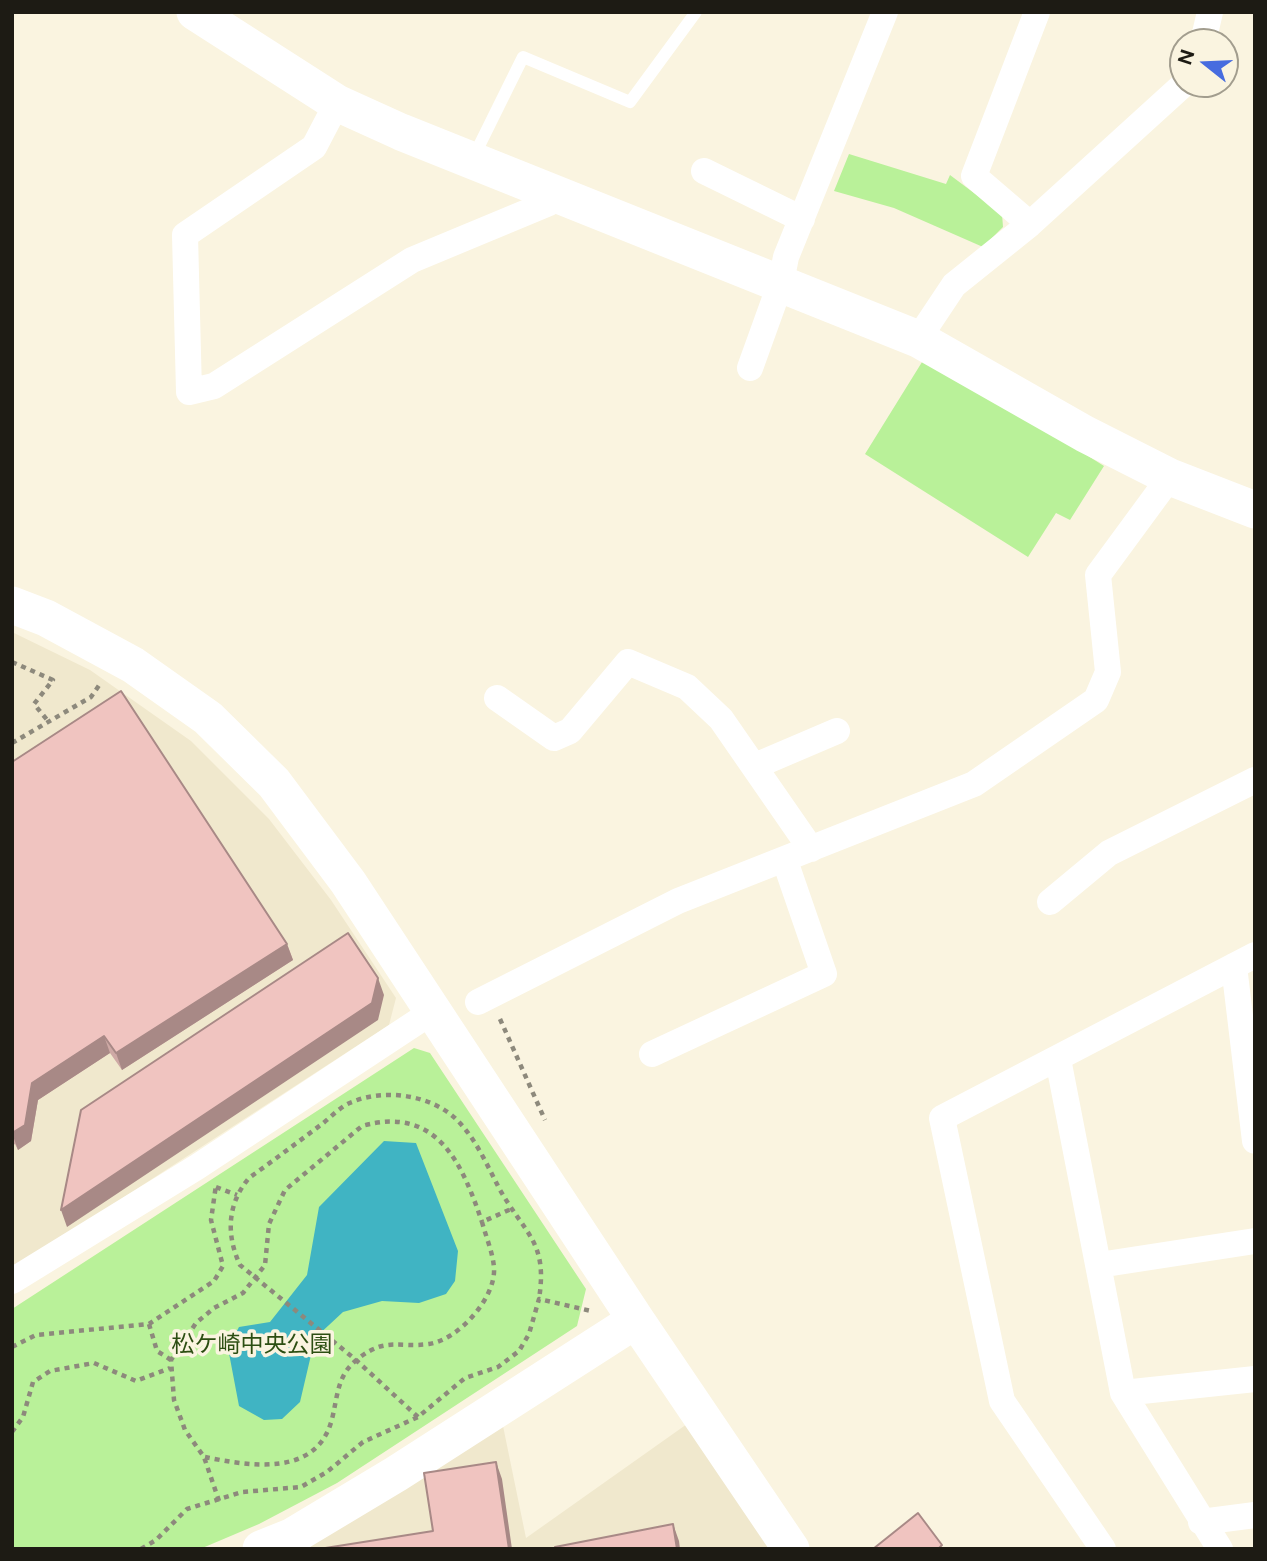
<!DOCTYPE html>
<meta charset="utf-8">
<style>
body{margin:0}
#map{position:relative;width:1267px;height:1561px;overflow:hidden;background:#faf4e0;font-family:"Public Sans",sans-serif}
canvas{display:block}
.frame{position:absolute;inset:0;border:14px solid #1d1b14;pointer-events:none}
.north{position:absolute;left:1169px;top:28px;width:70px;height:70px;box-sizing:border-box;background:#faf4e0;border:2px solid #a29d8e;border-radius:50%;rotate:288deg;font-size:19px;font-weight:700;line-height:28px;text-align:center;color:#1d1b14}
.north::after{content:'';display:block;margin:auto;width:24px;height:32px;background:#476cdf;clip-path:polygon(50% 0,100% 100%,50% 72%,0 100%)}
</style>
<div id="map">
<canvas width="1267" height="1561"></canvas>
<div class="frame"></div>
<div class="north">N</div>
</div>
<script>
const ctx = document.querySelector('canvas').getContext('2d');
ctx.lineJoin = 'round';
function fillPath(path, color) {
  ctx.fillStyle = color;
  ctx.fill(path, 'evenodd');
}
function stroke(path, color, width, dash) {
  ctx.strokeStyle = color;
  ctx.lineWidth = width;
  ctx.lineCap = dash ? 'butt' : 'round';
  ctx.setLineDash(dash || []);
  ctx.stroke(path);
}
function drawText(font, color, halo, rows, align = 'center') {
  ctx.font = font + ' "Public Sans","Noto Sans JP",sans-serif';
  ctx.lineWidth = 7;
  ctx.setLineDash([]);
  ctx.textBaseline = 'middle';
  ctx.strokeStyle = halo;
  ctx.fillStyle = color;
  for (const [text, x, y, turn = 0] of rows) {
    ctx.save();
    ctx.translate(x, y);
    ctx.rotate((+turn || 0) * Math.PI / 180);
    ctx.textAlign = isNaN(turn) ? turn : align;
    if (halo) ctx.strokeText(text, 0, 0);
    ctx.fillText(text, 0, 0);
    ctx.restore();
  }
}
fillPath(new Path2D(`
 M12,632l78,38 101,71 78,78 62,81 65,98 -7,27 -377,245z
 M687,1424l88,125h-480l208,-123 23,112z`), '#f0e8cd');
fillPath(new Path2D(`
 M849,154l97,30 4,-9 52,39 1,13 -20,20 -89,-39 -60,-17z
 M927,354l177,112 -34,54 -14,-7 -28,44 -163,-103z
 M414,1048l16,5 156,236 -9,37 -240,157 -78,41 -59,25h-188v-240z`), '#b9f199');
fillPath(new Path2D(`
 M384,1141l32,2 42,108 -3,30 -9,13 -27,9 -37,-2 -39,11 -28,26 -15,64 -18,17 -18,1 -25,-14 -11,-58 11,-21 31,-5 37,-47 12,-68z`), '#40b4c3');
stroke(new Path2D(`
 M12,662l41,18 -19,24 14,17
 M12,743l79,-46 9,-13
 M500,1019l45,101
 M216,1187l21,8
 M149,1324l8,27 14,9
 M12,1347l24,-12 113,-11 65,-43 9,-15 -12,-46 5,-35
 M418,1417l-62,-57 -116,-95c-14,-30 -13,-61 9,-87 25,-18 49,-36 73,-54 9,-7 19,-18 30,-22 33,-14 80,-7 105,18 19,19 30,45 42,68 26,47 49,53 40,111
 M12,1432l11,-15 10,-35 17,-11 44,-8 42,18 34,-13
 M205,1457c44,9 112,21 127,-38 6,-24 5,-45 27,-61 27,-21 40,-10 70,-14 29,-4 67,-46 65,-76 -1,-15 -8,-31 -12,-46l29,-13
 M219,1501l-15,-44 -19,-27 -11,-30 -3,-40 25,-37 18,-15 29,-15 22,-28 4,-41 16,-34 77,-64c75,-21 100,37 120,96
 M141,1549l15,-9 31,-31 55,-17 59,-5 26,-15 36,-30 55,-25 47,-39 33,-11 21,-16 10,-17 10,-35 52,12`), '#8d897c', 4.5, [5, 5]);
stroke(new Path2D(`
 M474,156l49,-99 107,45 66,-90`), '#fff', 12);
stroke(new Path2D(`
 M1203,42l7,-30
 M337,103l-23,44 -129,88 4,157 25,-6 198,-126 137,-57 7,-11
 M704,171l98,48
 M1030,224l-56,-48 63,-164
 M918,339l36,-54 76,-61 154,-140
 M750,368l31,-86 5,-25 99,-245
 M497,698l57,40 16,-7 58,-69 59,25 34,32 90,130
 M755,766l82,-35
 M1050,902l59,-49 146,-73
 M1234,966l21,175
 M478,1002l200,-101 296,-117 122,-84 12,-28 -10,-97 72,-98
 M652,1054l172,-80 -39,-113
 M1058,1059l65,334 97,156
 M1099,1265l156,-24
 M12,1281l185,-114 238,-157
 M1123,1393l132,-14
 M1201,1522l54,-7
 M1103,1549l-101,-148 -60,-283 313,-163`), '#fff', 26);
stroke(new Path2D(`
 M195,12l142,91 64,29 517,207 167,95 85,43 85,33
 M12,605l34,13 87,47 75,53 66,65 74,99 288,438 155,229
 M261,1549l30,-12 105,-63 240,-154`), '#fff', 37);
fillPath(new Path2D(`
 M12,762l275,182 6,16 -171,110 -12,-17 -72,47 -7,41 -13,9 -3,-6 -3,2z`), '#cea9a5');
fillPath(new Path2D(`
 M287,944l6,16 -171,110 -6,-17z
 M378,978l6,17 -6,25 -311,207 -6,-17z
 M104,1036l6,17 -72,47 -7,41 -13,9 -6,-17 20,-50z
 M496,1462l6,17 10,70h-3z
 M673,1524l6,17 1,8h-3z`), '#a88986');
const building = new Path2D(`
 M121,691l166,253 -171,109 -12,-17 -72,47 -7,42 -13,8v-371z
 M348,933l30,45 -6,25 -311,207 20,-100z
 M496,1462l13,87h-190l114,-18 -9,-58z
 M918,1513l24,32 -4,4h-65z
 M673,1524l4,25h-122v-2z`);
fillPath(building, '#f0c4c0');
stroke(building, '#a88986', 2);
drawText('23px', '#2c4e12', '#faf4e0', [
 ["松ケ崎中央公園",252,1345]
]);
</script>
